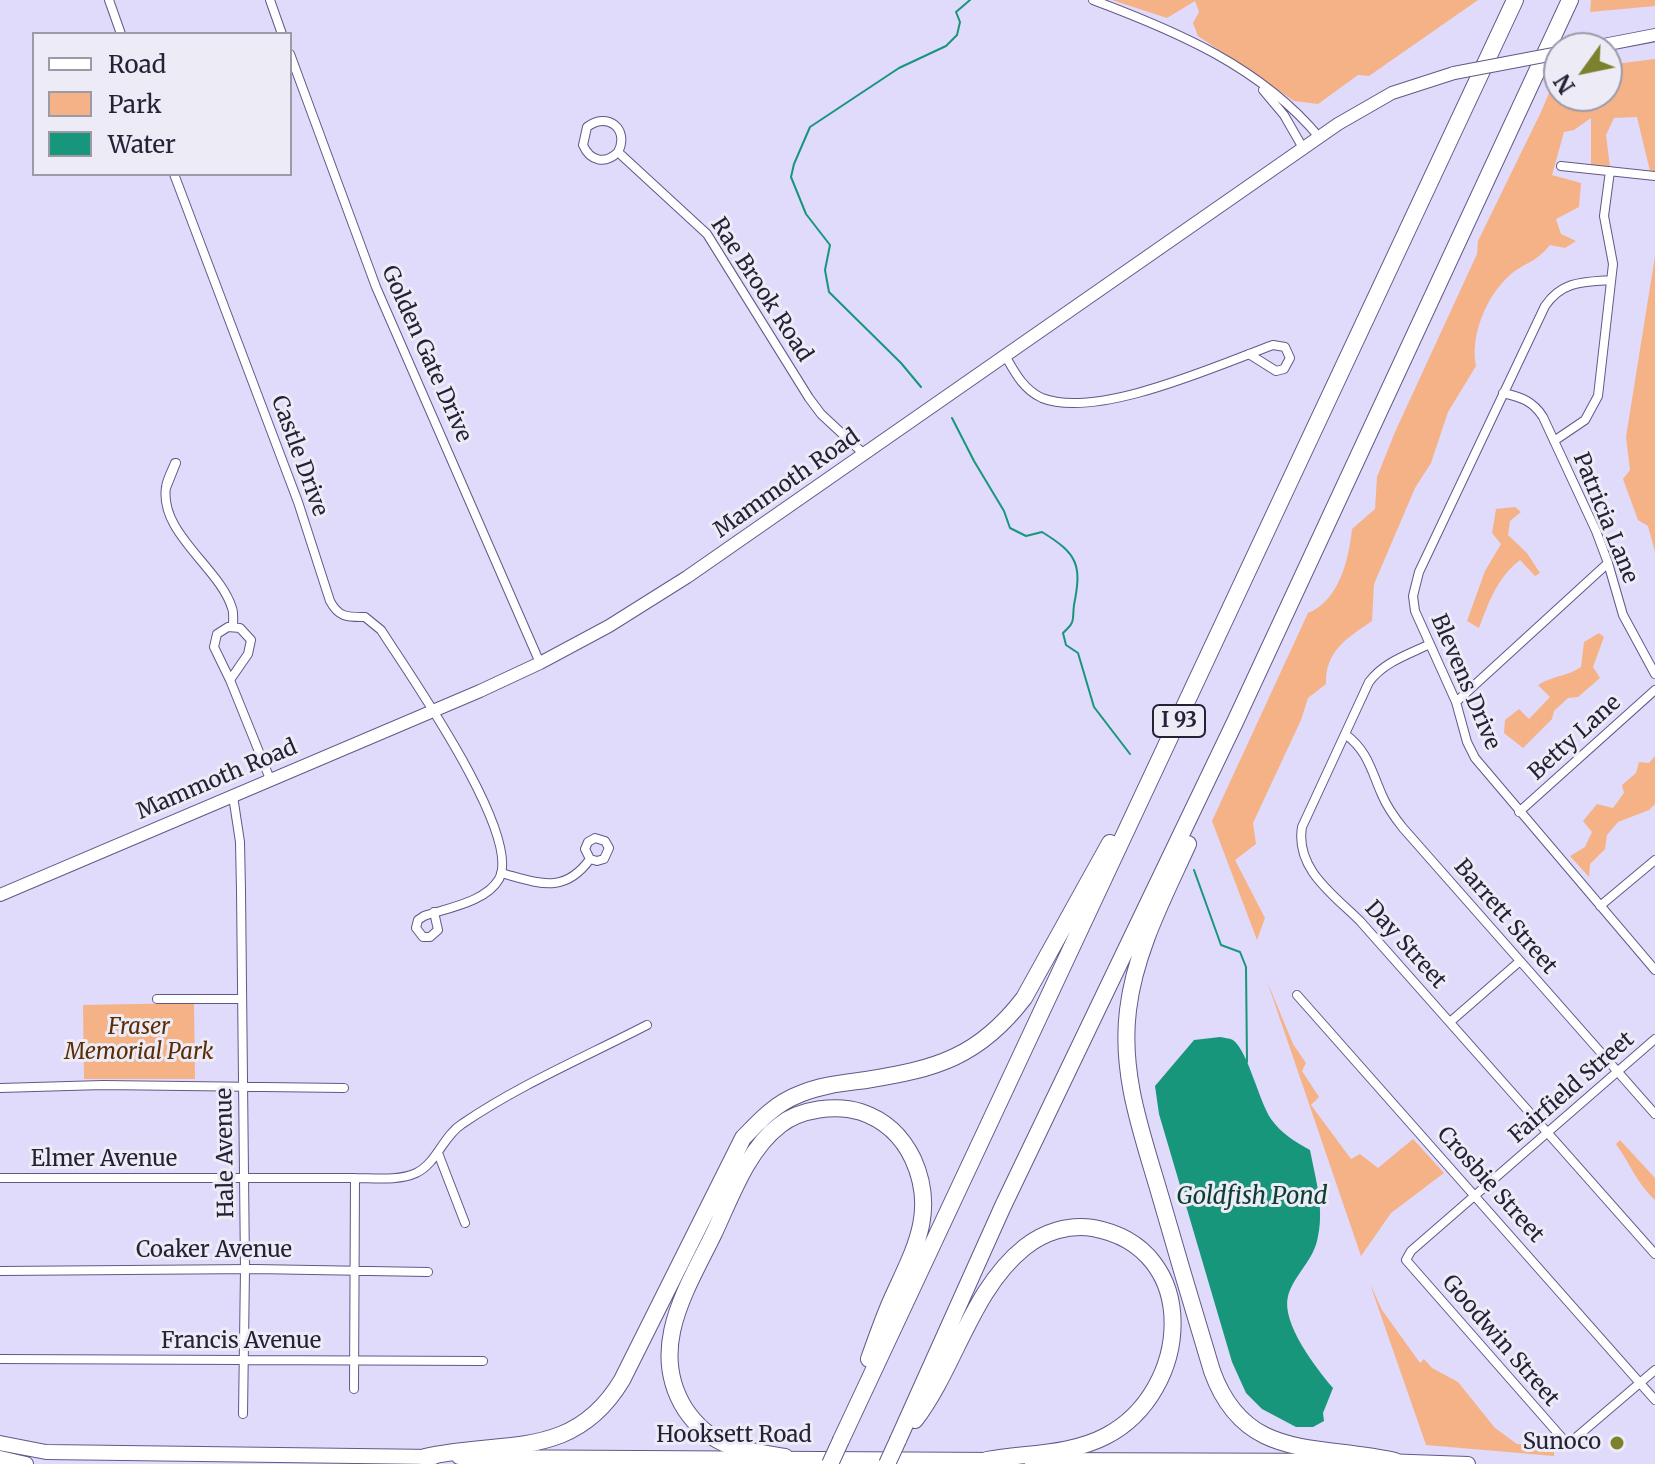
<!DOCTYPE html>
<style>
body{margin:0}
#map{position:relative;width:1655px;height:1464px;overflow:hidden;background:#e0dafb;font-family:Merriweather,serif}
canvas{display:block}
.legend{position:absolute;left:32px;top:32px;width:260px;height:144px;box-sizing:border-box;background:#ecebf6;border:2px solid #9c9aa9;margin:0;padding:10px 14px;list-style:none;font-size:24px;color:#252136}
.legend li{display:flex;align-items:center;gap:16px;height:40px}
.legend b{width:40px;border:2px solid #9c9aa9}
.north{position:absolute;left:1543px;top:32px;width:80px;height:80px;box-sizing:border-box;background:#ecebf6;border:2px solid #9c9aa9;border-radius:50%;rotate:237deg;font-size:22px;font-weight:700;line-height:32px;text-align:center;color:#252136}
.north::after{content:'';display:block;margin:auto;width:28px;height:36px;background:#7b812c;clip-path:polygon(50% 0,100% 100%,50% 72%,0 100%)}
</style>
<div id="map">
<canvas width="1655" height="1464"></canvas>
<ul class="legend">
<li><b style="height:10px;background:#fff"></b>Road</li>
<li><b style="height:22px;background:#f5b287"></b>Park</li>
<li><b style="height:22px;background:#18967b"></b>Water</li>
</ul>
<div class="north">N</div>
</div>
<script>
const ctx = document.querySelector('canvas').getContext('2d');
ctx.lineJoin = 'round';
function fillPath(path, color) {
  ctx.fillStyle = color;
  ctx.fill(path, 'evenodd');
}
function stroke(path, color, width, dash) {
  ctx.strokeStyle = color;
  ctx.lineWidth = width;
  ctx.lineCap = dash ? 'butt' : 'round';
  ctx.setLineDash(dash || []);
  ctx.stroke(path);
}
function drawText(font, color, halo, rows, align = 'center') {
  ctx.font = font + ' Merriweather,serif';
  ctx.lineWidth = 6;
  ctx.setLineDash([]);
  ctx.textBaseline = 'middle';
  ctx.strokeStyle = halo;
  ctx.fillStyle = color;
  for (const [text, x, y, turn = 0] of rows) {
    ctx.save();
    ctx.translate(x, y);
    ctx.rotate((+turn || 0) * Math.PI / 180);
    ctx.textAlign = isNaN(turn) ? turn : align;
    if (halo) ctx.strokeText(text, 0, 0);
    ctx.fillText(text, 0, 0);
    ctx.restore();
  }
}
fillPath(new Path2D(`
 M1112,0h366l-109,76 -11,-1 -40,29 -24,-3 -96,-65 -5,-13 6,-11 -4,-11 -28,17z
 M1591,0h64v6l-65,6z
 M1655,59v113l-5,-1 -13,-54 -23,1 -8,17 4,32 -19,-2v-47l-17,12 -10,2 -12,43 29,8 -2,24 -23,12 5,15 15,7 -11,7 -15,-3c-16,19 -25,17 -40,30 -24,21 -40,61 -34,91l-28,46 -17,51 -16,25 -41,96 -2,37c-25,17 -47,30 -46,63l-18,14 -7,22 -48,103 3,21 -21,16 30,58 -8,22 -45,-119 96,-208c31,-12 41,-54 44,-84l23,-20 2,-32 18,-45 82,-178 1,-13 63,-129 17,-40 1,24h48v-31z
 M1655,256v296l-7,-26 -10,-6 -15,-41 7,-9 -4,-33z
 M1515,507l6,5 -11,9 -2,14 19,18 13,20 -5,3 -15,-16c-23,18 -31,42 -41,68l-12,-7 18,-50 16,-27 -9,-11 4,-24z
 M1599,633l5,4 -11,30 7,11 -22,19 -10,1 -14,13 -2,8 -29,29 -19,-15 1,-13 14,-11 10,10 21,-22 -12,-12c16,-10 28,-8 43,-18l3,-25z
 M1655,756v48l-6,6 -31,12 -11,13 -2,14 -15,15 -1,13 -19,-21 15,-9 7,-15 -9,-11 14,-17 16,4 11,-15 -2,-8 14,-12 3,-11 10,1z
 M1267,981l26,63 13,19 -4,8 17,26 -8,8 40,54 9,-5 18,14 35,-29 31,34 -53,40 -30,43z
 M194,1003l1,76h-111l-1,-74z
 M1620,1140l35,38v22c-19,-18 -24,-35 -39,-56z
 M1370,1284l12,26 38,53 4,-4 8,9 26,14 37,46 22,16 37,1v11l-128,-11z`), '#f5b287');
fillPath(new Path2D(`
 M1220,1037c4,1 9,1 13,3 15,11 25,59 38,79 11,15 23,22 39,31 6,31 15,60 7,91 -5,21 -23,34 -29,55 -7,27 28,72 45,92l-10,25 1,8 -11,6h-17l-34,-18 -16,-16 -14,-31 -73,-248 -4,-28 39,-46z`), '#18967b');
stroke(new Path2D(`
 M921,387l-20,-24 -72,-71 -4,-22 5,-25 -24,-31 -15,-37 3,-13 16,-37 89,-59 47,-22 11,-11 3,-13 -4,-10 14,-12
 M952,418l22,43 30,50 6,17 16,8 16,-4c36,22 40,33 32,73 -2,16 2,16 -11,28l3,12 12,8 16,54 36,47
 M1194,870l27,75 19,7 6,15 1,95`), '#18967b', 2);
const minor = new Path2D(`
 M109,0l12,34
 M270,0l12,34
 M1093,0c83,31 168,67 226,137
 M290,54l86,233 164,376
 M1263,90l21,25 19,33
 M618,152c12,-23 -11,-41 -31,-25l-4,18c7,16 22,20 35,7l89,82 102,164 12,16 44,41
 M1561,166l94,10
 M174,174l124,328 32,99c9,17 18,16 35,16l16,13c26,41 142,205 118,249 -13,23 -52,29 -75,37l-6,4 -2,8 7,9h7l8,-7 -4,-18
 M1611,280c-28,2 -49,1 -66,26l-126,266 -6,24 2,15 41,91 11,40 8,16 180,212
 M1006,357c9,16 18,33 36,41 55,22 176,-33 231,-53l12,2 5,11 -6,11 -8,2 -27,-17
 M1503,393c18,4 30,8 40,24l53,114 12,32 15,52 32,59
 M1554,441l31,-21 13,-24 15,-132 -9,-48 6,-45
 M166,488l10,-25h-1c-3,8 -8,16 -9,24 -7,46 54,81 66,121 2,5 1,12 1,18
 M228,627l12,1 11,12 -3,14 -18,26 -16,-33 3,-13z
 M1430,644c-23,11 -46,18 -61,38l-67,145c-7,42 32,68 58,94l295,333
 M230,680l40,99
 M1456,702l152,-139
 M1345,734c23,17 26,36 37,61 5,12 13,23 21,33l252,286
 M233,796l7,46 1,49 4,378 -2,145
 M1519,812l136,-122
 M501,873c38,10 63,22 89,-14l7,2 7,-2 5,-11 -4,-7 -10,-3 -7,4 -3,7 5,10
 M1600,906l55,-46
 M1297,995l358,405
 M157,999h85
 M1450,1022l70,-61
 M1655,1039l-244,212 -5,9 157,179 10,1 82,-70
 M0,1088l103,-3 241,3
 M438,1153l27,70
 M0,1178h355c19,0 44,3 61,-5 21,-10 27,-37 46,-49 57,-39 123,-67 185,-99
 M0,1271l254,-2 174,3
 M0,1359l483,2
 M354,1389l1,-211`);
const secondary = new Path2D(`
 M1588,48l67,-13
 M0,895l480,-204 60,-28 69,-37 78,-49 651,-453 54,-31 62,-20`);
const primary = new Path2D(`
 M0,1443l46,9 388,5
 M459,1457l539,3
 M0,1458l26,6
 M1031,1460l331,1
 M1383,1461l85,3`);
const motorway = new Path2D(`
 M1188,844c-24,53 -53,107 -60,166 -8,65 14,123 32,185 17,59 34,117 52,176 33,92 106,72 183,90
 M915,1420c41,-54 56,-130 110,-173 19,-15 44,-23 68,-19 110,20 98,164 13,208 -36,19 -79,17 -119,24
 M841,1440l674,-1440
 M898,1440l105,-234 232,-484 335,-722
 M425,1457c77,-18 148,5 197,-77l121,-242c17,-18 33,-35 57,-44 21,-9 44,-11 66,-14 70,-11 113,-23 158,-82l86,-155
 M785,1457c-19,-3 -41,-6 -59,-13 -17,-7 -31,-20 -41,-35 -38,-61 2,-120 29,-176 17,-36 33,-83 66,-108 20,-16 56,-21 81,-13 24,8 41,24 52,47 26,57 -3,97 -25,149 -7,17 -13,34 -19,51`);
stroke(minor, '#625888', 10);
stroke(secondary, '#625888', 14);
stroke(primary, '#625888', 16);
stroke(motorway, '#625888', 18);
stroke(minor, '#fff', 8);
stroke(secondary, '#fff', 12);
stroke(primary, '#fff', 14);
stroke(motorway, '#fff', 16);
const secondaryBridge = new Path2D(`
 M1454,73l105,-20`);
const motorwayBridge = new Path2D(`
 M830,1464l11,-24
 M887,1464l11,-24`);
stroke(secondaryBridge, '#625888', 14, []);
stroke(motorwayBridge, '#625888', 18, []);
stroke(secondaryBridge, '#fff', 12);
stroke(motorwayBridge, '#fff', 16);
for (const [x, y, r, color] of [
 [1617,1443,8,"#7b812c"]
]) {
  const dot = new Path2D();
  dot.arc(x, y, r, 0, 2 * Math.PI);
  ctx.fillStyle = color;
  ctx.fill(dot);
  stroke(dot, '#ecebf6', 3);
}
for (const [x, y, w] of [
 [1179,721,52]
]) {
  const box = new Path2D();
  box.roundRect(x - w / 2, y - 16, w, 32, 6);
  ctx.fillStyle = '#ecebf6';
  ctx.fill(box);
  stroke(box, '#252136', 2);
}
drawText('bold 20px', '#252136', null, [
 ["I 93",1179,721]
]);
drawText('22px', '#252136', '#ecebf6', [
 ["Rae Brook Road",761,290,57],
 ["Golden Gate Drive",426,354,66],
 ["Castle Drive",299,456,70],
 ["Mammoth Road",787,484,-35],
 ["Patricia Lane",1605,518,68],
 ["Blevens Drive",1465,682,67],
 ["Betty Lane",1575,738,-42],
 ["Mammoth Road",217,780,-23],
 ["Barrett Street",1505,917,49],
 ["Day Street",1405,945,48],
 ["Fairfield Street",1572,1088,-41],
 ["Hale Avenue",226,1153,-91],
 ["Elmer Avenue",104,1160],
 ["Crosbie Street",1490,1185,48],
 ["Coaker Avenue",214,1251],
 ["Goodwin Street",1500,1341,49],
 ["Francis Avenue",241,1342],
 ["Hooksett Road",734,1436]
]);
drawText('italic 22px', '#5c2c05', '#ecebf6', [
 ["Fraser",139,1028],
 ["Memorial Park",139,1053]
]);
drawText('22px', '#252136', '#ecebf6', [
 ["Sunoco",1601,1443]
], 'right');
drawText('italic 24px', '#0b3e32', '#ecebf6', [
 ["Goldfish Pond",1252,1197]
]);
</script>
